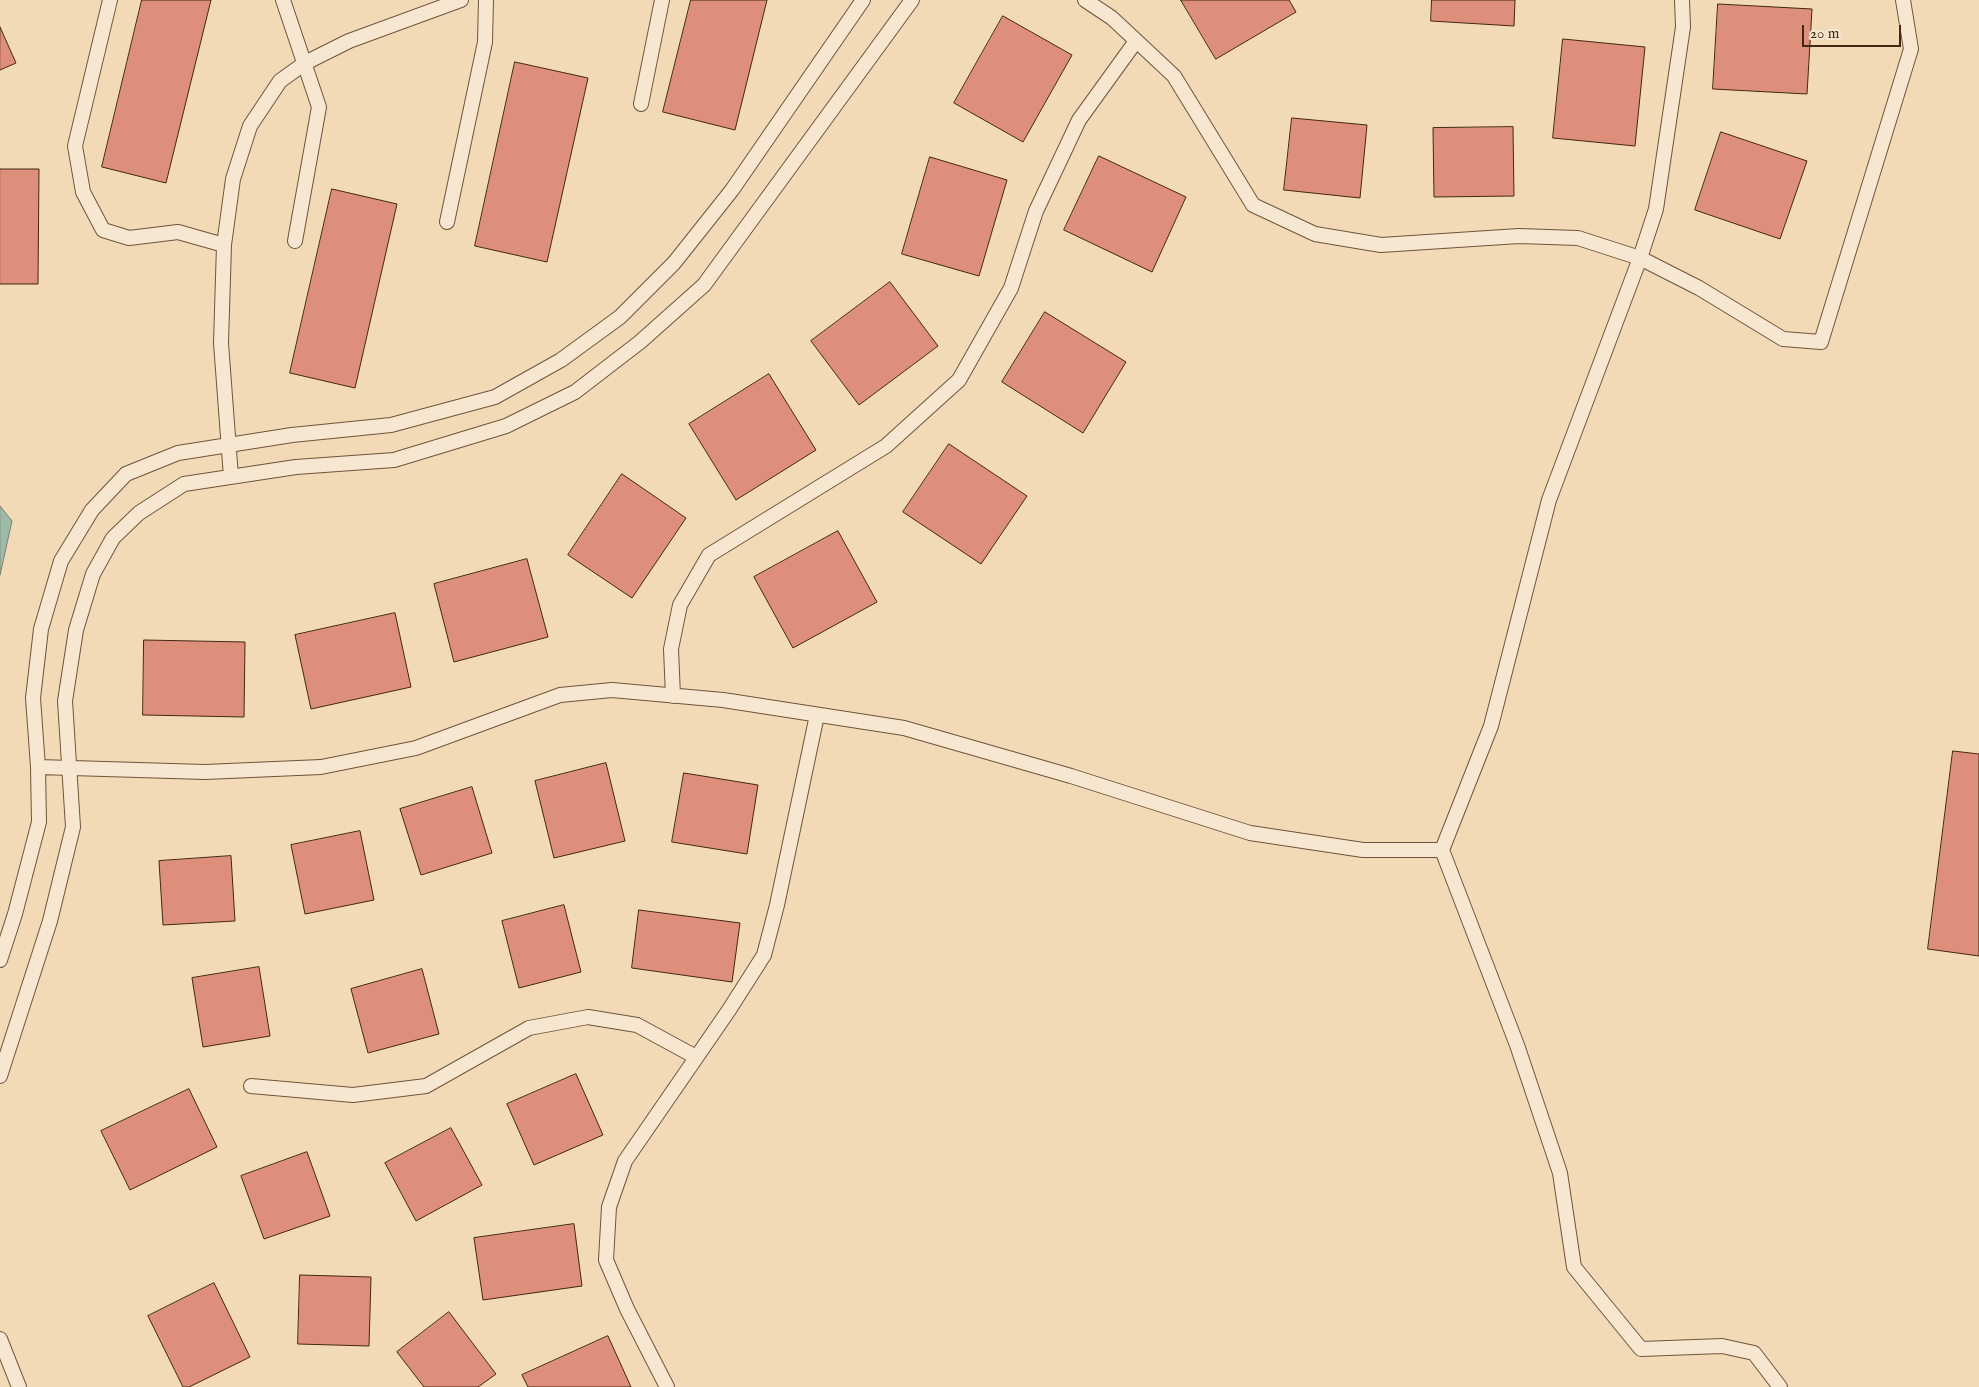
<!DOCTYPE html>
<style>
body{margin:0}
#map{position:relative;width:1979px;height:1387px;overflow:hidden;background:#f3dab7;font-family:"IM FELL English",serif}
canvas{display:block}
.scale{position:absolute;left:1802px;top:25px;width:99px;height:22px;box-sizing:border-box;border:2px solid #432712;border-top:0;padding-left:6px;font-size:15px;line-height:18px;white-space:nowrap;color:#432712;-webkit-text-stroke:4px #f7e7d0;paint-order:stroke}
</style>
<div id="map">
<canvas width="1979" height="1387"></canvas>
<div class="scale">20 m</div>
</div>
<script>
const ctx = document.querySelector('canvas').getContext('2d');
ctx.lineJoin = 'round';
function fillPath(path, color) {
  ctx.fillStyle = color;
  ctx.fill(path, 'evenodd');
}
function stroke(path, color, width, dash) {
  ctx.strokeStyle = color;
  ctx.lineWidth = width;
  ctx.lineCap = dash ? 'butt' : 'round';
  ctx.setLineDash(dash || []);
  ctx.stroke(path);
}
const water = new Path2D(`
 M0,506l12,15 -12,54z`);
fillPath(water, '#9dbba9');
stroke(water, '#79806d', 1);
const building = new Path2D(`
 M142,0h69l-45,183 -64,-16z
 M691,0h76l-32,130 -72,-18z
 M1181,0h108l7,12 -80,47z
 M1432,0h83l-1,26 -83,-5z
 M1718,4l94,5 -5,85 -94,-5z
 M1003,16l69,39 -49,87 -69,-39z
 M0,27l16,36 -16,7z
 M1563,39l82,8 -10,99 -82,-8z
 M515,62l73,16 -41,184 -72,-16z
 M1292,118l75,7 -7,73 -76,-8z
 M1513,127l1,69 -80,1 -1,-69z
 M1721,132l86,29 -27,78 -85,-29z
 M1099,156l87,41 -34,75 -88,-42z
 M930,157l77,23 -28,96 -77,-22z
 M0,169h39l-1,115h-38z
 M332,189l65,15 -42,184 -65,-15z
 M890,282l48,64 -79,59 -48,-64z
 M1045,312l81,50 -43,71 -81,-51z
 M769,374l47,76 -80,50 -47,-76z
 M949,444l78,52 -46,68 -78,-52z
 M622,474l64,44 -54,80 -64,-43z
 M838,531l39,71 -84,46 -39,-71z
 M527,559l21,78 -94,25 -20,-78z
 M395,613l16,74 -100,22 -16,-74z
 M144,640l101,2 -1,75 -101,-2z
 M1953,751l26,3v202l-51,-7z
 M606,763l19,78 -71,17 -19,-77z
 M684,773l74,12 -11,69 -75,-12z
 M472,787l20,66 -71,22 -21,-66z
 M360,831l14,69 -69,14 -14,-69z
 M231,856l4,65 -72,4 -4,-64z
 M564,905l17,67 -62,16 -17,-67z
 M639,910l101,13 -8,59 -100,-14z
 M259,967l11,69 -67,11 -11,-69z
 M422,969l17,65 -71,19 -17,-64z
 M576,1074l27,61 -69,30 -27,-61z
 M189,1089l28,58 -87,43 -29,-59z
 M451,1128l31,57 -66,36 -31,-58z
 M307,1152l23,64 -66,23 -23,-63z
 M574,1224l8,62 -99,14 -9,-62z
 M300,1275l71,2 -2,69 -71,-2z
 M214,1283l36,74 -61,30h-6l-35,-71z
 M449,1312l47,62 -18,13h-54l-27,-35z
 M608,1336l23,51h-103l-6,-12z`);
fillPath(building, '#dd8f7b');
stroke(building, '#432712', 1);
const lane = new Path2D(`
 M110,0l-35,146 8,46 20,38 26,8 49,-6 46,13
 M283,0l36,107 -24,134
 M1085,0l27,18 62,58 79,129 62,29 66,11 138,-9 59,2 62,20 59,30 84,51 38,3 90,-293 -8,-49
 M1682,0l1,27 -27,182 -16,49 -91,242 -58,226 -49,124 75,195 43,128 14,94 67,82 81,-3 32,7 26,34
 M641,104l21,-104
 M447,222l38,-180 1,-42
 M231,477l-10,-134 3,-98 9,-66 17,-53 30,-45 25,-18 44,-22 112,-41
 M673,696l-2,-47 9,-44 29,-50 177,-109 73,-66 52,-92 25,-77 43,-91 57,-79
 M38,767l167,5 116,-5 95,-19 144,-53 52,-5 111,10 181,28 167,48 179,57 113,17h79
 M0,960l15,-46 24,-92 -1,-55 -5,-69 8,-69 20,-68 31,-51 34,-36 52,-21 114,-18 99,-10 104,-28 66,-37 59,-43 54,-54 58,-73 131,-190
 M0,1076l50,-155 23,-94 -8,-126 11,-71 17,-56 20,-36 26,-25 45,-29 112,-17 98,-7 112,-34 69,-34 65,-50 64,-57 208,-285
 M251,1086l102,9 73,-9 103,-58 59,-11 49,8 59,32
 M0,1339l19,48
 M667,1387l-40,-78 -21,-49 3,-53 16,-46 104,-151 35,-55 13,-50 40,-190`);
stroke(lane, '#6f543b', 16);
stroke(lane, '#f7e7d0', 14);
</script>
